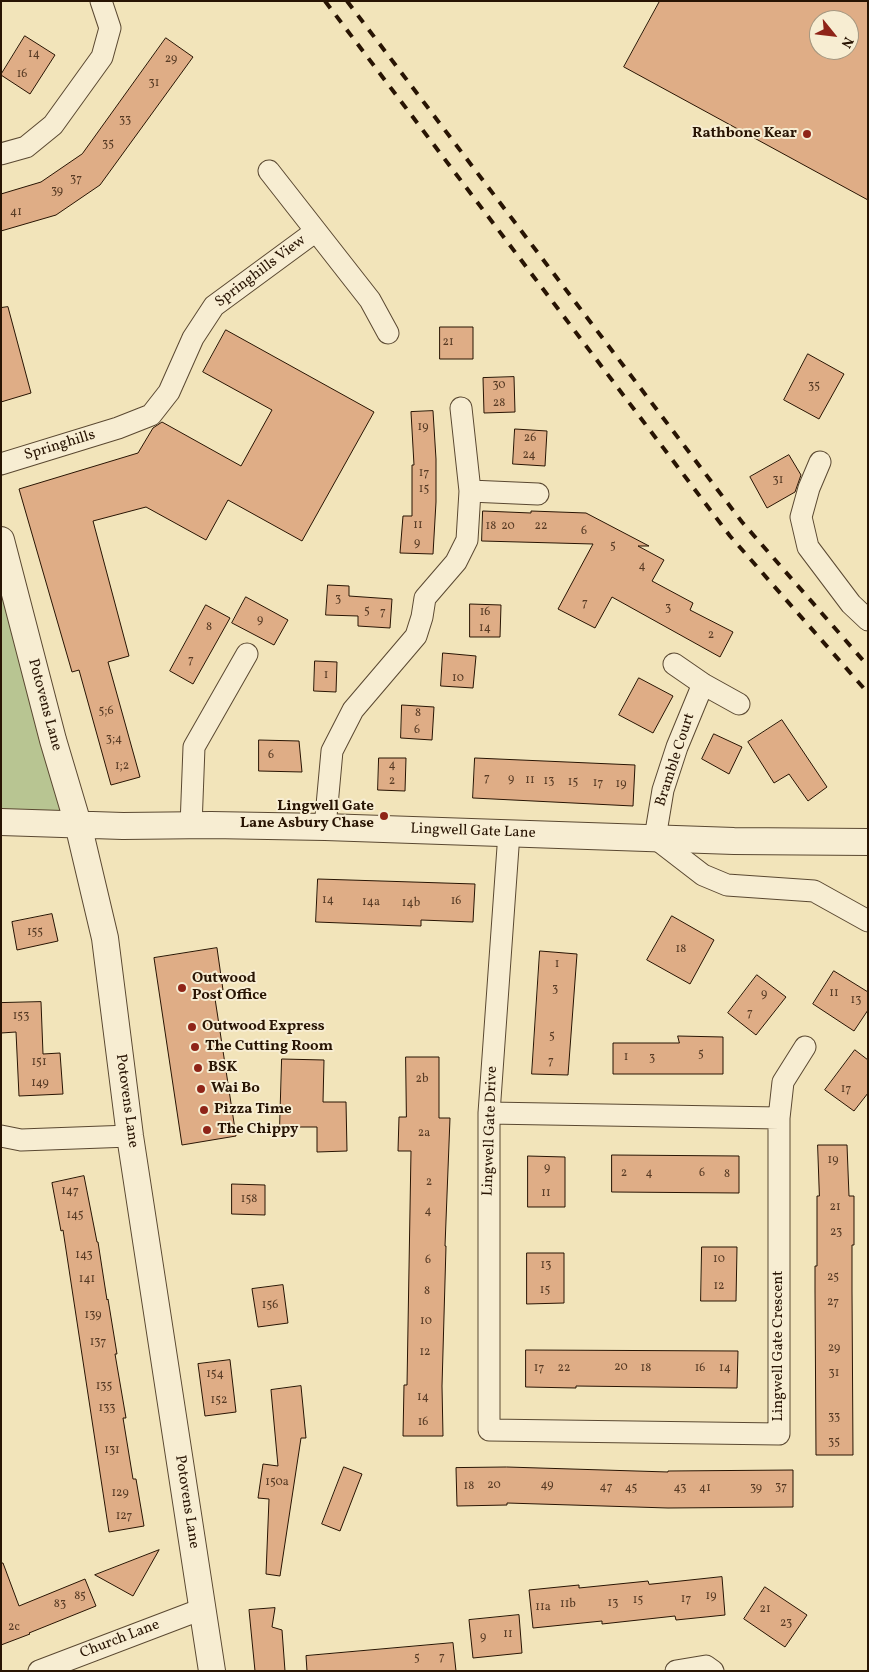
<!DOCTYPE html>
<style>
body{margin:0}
#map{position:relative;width:869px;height:1672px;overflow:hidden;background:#f2e4ba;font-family:Vollkorn,serif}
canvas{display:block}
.frame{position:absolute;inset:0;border:2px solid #281403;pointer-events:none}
.north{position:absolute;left:809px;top:10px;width:50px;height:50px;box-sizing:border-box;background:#f7edd2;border:1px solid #a4967f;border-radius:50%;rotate:119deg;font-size:14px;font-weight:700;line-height:20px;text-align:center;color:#281403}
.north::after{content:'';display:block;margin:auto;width:18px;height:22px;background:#8f2418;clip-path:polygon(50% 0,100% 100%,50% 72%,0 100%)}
</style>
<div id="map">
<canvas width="869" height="1672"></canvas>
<div class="frame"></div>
<div class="north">N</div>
</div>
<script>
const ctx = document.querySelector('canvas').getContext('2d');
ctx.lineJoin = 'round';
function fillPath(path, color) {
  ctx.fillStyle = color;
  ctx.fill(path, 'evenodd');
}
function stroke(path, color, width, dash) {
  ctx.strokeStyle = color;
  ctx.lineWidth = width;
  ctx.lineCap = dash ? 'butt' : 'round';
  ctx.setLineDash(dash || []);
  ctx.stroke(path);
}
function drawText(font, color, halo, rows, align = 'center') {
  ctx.font = font + ' Vollkorn,serif';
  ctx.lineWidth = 4;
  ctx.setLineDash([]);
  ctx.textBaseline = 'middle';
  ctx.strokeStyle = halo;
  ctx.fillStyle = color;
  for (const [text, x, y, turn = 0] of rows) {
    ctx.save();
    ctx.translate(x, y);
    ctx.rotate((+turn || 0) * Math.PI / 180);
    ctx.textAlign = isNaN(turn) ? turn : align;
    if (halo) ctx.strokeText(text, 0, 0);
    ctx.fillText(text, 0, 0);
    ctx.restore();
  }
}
fillPath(new Path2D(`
 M1,538l77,286 -77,-2z`), '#b8c592');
const building = new Path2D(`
 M660,1h208v199l-244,-133zM819,20h30v30h-30z
 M25,36l30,19 -25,39 -29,-19z
 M166,38l27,19 -93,128 -44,30 -55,16v-37l40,-12 41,-28z
 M8,307l23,86 -30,9v-94z
 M440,327h33v32h-33z
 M226,330l148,82 -72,129 -74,-41 -22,40 -60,-33 -53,14 36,135 -21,6 32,115 -29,8 -32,-115 -7,2 -53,-183 119,-36 15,-25 9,-6 79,44 31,-56 -69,-38z
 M808,354l36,20 -25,45 -35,-19z
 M514,377l1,35 -31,1 -1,-35z
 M433,411l3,48v43l-3,52 -33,-1 3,-37h9v-51h2l-3,-53z
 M515,429l32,2 -2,35 -32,-2z
 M789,455l12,20 -6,17 -28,16 -17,-31z
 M483,511l48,2v-2l55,2 63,33h-11l26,14 -12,21 41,22 -3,7 43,22 -13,25 -108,-60 -17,31 -37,-19 35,-65 -111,-3z
 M328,585l21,1v10l43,3 -2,29 -32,-2v-10l-32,-1z
 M246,597l42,23 -14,25 -42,-22z
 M470,604l31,1 -1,32h-30z
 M206,605l24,13 -37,66 -23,-13z
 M443,653l33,3 -3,32 -32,-2z
 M315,661l22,1 -1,30 -22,-1z
 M639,678l34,18 -20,37 -34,-18z
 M402,705l32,2 -2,33 -31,-2z
 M782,720l45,67 -19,14 -19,-27 -15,9 -26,-41z
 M714,734l28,13 -13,27 -27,-15z
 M259,740l40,1 3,31 -43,-1z
 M379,758h27l-1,33 -27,-1z
 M475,758l160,7 -2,41 -160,-8z
 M318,879l157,5 -2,38 -52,-2v6l-105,-4z
 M52,914l6,27 -41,9 -5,-28z
 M672,916l42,24 -24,44 -43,-24z
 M217,948l6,42 -9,2 22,144 -54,9 -28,-187z
 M540,951l37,3 -9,121 -36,-1z
 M834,971l34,21v18l-14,21 -41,-27z
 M757,975l29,22 -30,38 -28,-22z
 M41,1002l2,52 17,-1 3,41 -44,2 -3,-64 -15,1v-30z
 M678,1036l45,1v37h-110v-31h66z
 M855,1050l13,10v33l-14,18 -29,-21z
 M406,1057h33v61h11l-5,128h1l-4,140 1,50h-40l1,-51h3l4,-234h-13l1,-34h7z
 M282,1059l42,1 -1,42h23l1,49 -30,1v-25h-37z
 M818,1145h29l2,51h5v49h-2v46l1,164h-37l-1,-164v-25h2v-70h2z
 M612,1155l127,1v37l-127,-1z
 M528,1156l37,1v50h-37z
 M84,1176l13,66h1l9,58 1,-1 9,55h-2l11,64h-3l10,61h3l8,47 -35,6 -46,-302 -2,1 -9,-48z
 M232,1184l33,1v30l-33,-1z
 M702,1247h35l-1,54h-35z
 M527,1253h37v50l-37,1z
 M283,1285l5,38 -30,4 -6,-38z
 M526,1350l212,1 -1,37 -161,-2v2l-50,-1z
 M230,1360l6,52 -31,4 -7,-52z
 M301,1386l5,52h-5l-21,138 -14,-2 3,-75 -11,-1 5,-34 15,2 -7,-76z
 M344,1467l18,7 -22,57 -18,-7z
 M507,1467l161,5v-1l125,-1v37l-125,1 -161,-5v2l-50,1 -1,-38z
 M159,1550l-26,46 -38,-21z
 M1,1563h2l16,43 66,-27 11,27 -67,27 1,1 -29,11z
 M722,1577l3,38 -49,5 -1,-4 -73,8v-3l-69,7 -4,-38 50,-5v3l69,-7 1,3z
 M765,1587l42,28 -22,32 -41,-28z
 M275,1608l-3,19 10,3 3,41h-30l-6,-61z
 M519,1615l3,38 -49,5 -4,-38z
 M453,1643l3,28h-149l-1,-15z`);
fillPath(building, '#dfad86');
stroke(building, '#281403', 1);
const minor = new Path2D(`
 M1,154l25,-7 27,-22 49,-68 8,-29 -9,-27
 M269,171l101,129 18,33
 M820,462l-11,26 -8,29 7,30 43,57 17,16
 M1,464l117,-36 33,-13 18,-23 24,-54 21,-32 102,-75
 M470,491l68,3
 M674,664l29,20 36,20
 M703,684l-26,63 -14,43 -8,48 48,37 24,10 87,6 54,30
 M191,826l3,-79 53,-93
 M325,827l7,-76 21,-41 63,-74 6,-19 3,-19 31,-36 11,-22 3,-49 -9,-83
 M489,1113l290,5v316l-290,-4v-317l20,-280
 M779,1118l4,-36 22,-35
 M1,1136l20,4 109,-4
 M39,1671l163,-62
 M676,1671l30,-5 7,5`);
const tertiary = new Path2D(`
 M1,540l52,200 25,84 27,114 25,198 82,535
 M1,822l122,4 88,-1 114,2 409,14 134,1`);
stroke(minor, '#5a4831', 23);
stroke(tertiary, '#5a4831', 28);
stroke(minor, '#f7edd2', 21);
stroke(tertiary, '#f7edd2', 26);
stroke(new Path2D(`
 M325,1l405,535 138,157
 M347,1l395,521 126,144`), '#281403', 4, [9, 9]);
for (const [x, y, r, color] of [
 [807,134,5,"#8f2418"],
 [384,816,5,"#8f2418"],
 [182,988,5,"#8f2418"],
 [192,1027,5,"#8f2418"],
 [195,1047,5,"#8f2418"],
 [198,1068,5,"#8f2418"],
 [201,1089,5,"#8f2418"],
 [204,1110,5,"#8f2418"],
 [207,1130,5,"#8f2418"]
]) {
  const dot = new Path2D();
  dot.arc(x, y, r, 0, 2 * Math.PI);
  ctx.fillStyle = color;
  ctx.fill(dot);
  stroke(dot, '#f7edd2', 2);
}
drawText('12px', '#563a24', null, [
 ["14",34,55],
 ["29",171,60],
 ["16",22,75],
 ["31",154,84],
 ["33",125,121],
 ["35",108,145],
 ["37",76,180],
 ["39",57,192],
 ["41",16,213],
 ["21",448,343],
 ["30",499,386],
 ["35",814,387],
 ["28",499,404],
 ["19",423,428],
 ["26",530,439],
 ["24",529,456],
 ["17",424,474],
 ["31",778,481],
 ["15",424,490],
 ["11",418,526],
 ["18",491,527],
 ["20",508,527],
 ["22",541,527],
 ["6",584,532],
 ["9",417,544],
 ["5",613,547],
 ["4",642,567],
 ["3",338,600],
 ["7",585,604],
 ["3",668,609],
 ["5",367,612],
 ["7",383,613],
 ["16",485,613],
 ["9",260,621],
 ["8",209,628],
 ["14",485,629],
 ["2",711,636],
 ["7",191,661],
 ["1",326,676],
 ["10",458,679],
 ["5;6",106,712],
 ["8",418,714],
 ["6",417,731],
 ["3;4",114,740],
 ["6",271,756],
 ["4",392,766],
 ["1;2",122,767],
 ["7",487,779],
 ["9",511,780],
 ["11",530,781],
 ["2",392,782],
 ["13",549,782],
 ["15",573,783],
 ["17",598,784],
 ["19",621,785],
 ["14",328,901],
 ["16",456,902],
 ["14a",371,903],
 ["14b",411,904],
 ["155",35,933],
 ["18",681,950],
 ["1",557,965],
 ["3",555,990],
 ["11",834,994],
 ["9",764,995],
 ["13",856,1001],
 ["7",750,1014],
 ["153",21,1017],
 ["5",552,1037],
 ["5",701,1055],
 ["1",626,1058],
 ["3",652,1059],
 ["7",551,1062],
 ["151",39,1063],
 ["2b",422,1080],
 ["149",40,1084],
 ["17",846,1090],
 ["2a",424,1134],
 ["19",833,1161],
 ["9",547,1169],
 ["2",624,1174],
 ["4",649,1174],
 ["6",702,1174],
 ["8",727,1175],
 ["2",429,1183],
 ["147",70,1192],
 ["11",546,1194],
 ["158",249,1200],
 ["21",835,1208],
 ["4",428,1212],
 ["145",75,1216],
 ["23",836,1233],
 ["143",84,1256],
 ["10",719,1260],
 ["6",428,1261],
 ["13",546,1266],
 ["25",833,1278],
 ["141",87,1280],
 ["12",719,1287],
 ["15",545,1291],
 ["8",427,1292],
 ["27",833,1303],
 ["156",270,1306],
 ["139",93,1316],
 ["10",426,1322],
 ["137",98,1343],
 ["29",834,1349],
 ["12",425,1353],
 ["20",621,1368],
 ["17",539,1369],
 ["22",564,1369],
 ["18",646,1369],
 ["16",700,1369],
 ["14",725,1369],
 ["31",834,1374],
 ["154",215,1375],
 ["135",104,1387],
 ["14",423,1398],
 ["152",219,1401],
 ["133",107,1409],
 ["33",834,1418],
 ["16",423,1423],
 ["35",834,1443],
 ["131",112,1451],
 ["150a",277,1483],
 ["20",494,1486],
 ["49",547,1486],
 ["18",469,1487],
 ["47",606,1488],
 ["37",781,1488],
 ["45",631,1489],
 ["43",680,1489],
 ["41",705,1489],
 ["39",756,1489],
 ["129",120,1494],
 ["127",124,1517],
 ["85",80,1597],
 ["19",711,1597],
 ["17",686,1600],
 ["15",638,1601],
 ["13",613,1604],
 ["83",60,1605],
 ["11b",568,1605],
 ["11a",543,1608],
 ["21",765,1610],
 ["23",786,1624],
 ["2c",14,1628],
 ["11",508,1635],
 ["9",483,1638],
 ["7",442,1658],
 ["5",417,1659]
]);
drawText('bold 15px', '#281403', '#f7edd2', [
 ["Rathbone Kear",797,134,"right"],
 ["Lingwell Gate",374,807,"right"],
 ["Lane Asbury Chase",374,824,"right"],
 ["Outwood",192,979],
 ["Post Office",192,996],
 ["Outwood Express",202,1027],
 ["The Cutting Room",205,1047],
 ["BSK",208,1068],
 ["Wai Bo",211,1089],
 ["Pizza Time",214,1110],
 ["The Chippy",217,1130]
], 'left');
drawText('15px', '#281403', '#f7edd2', [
 ["Springhills View",261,272,-37],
 ["Springhills",60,446,-17],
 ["Potovens Lane",44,705,75],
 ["Bramble Court",676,760,-72],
 ["Lingwell Gate Lane",473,832,2],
 ["Potovens Lane",126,1101,82],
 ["Lingwell Gate Drive",491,1131,-88],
 ["Lingwell Gate Crescent",779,1346,-90],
 ["Potovens Lane",186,1502,81],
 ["Church Lane",120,1640,-21]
]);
</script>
